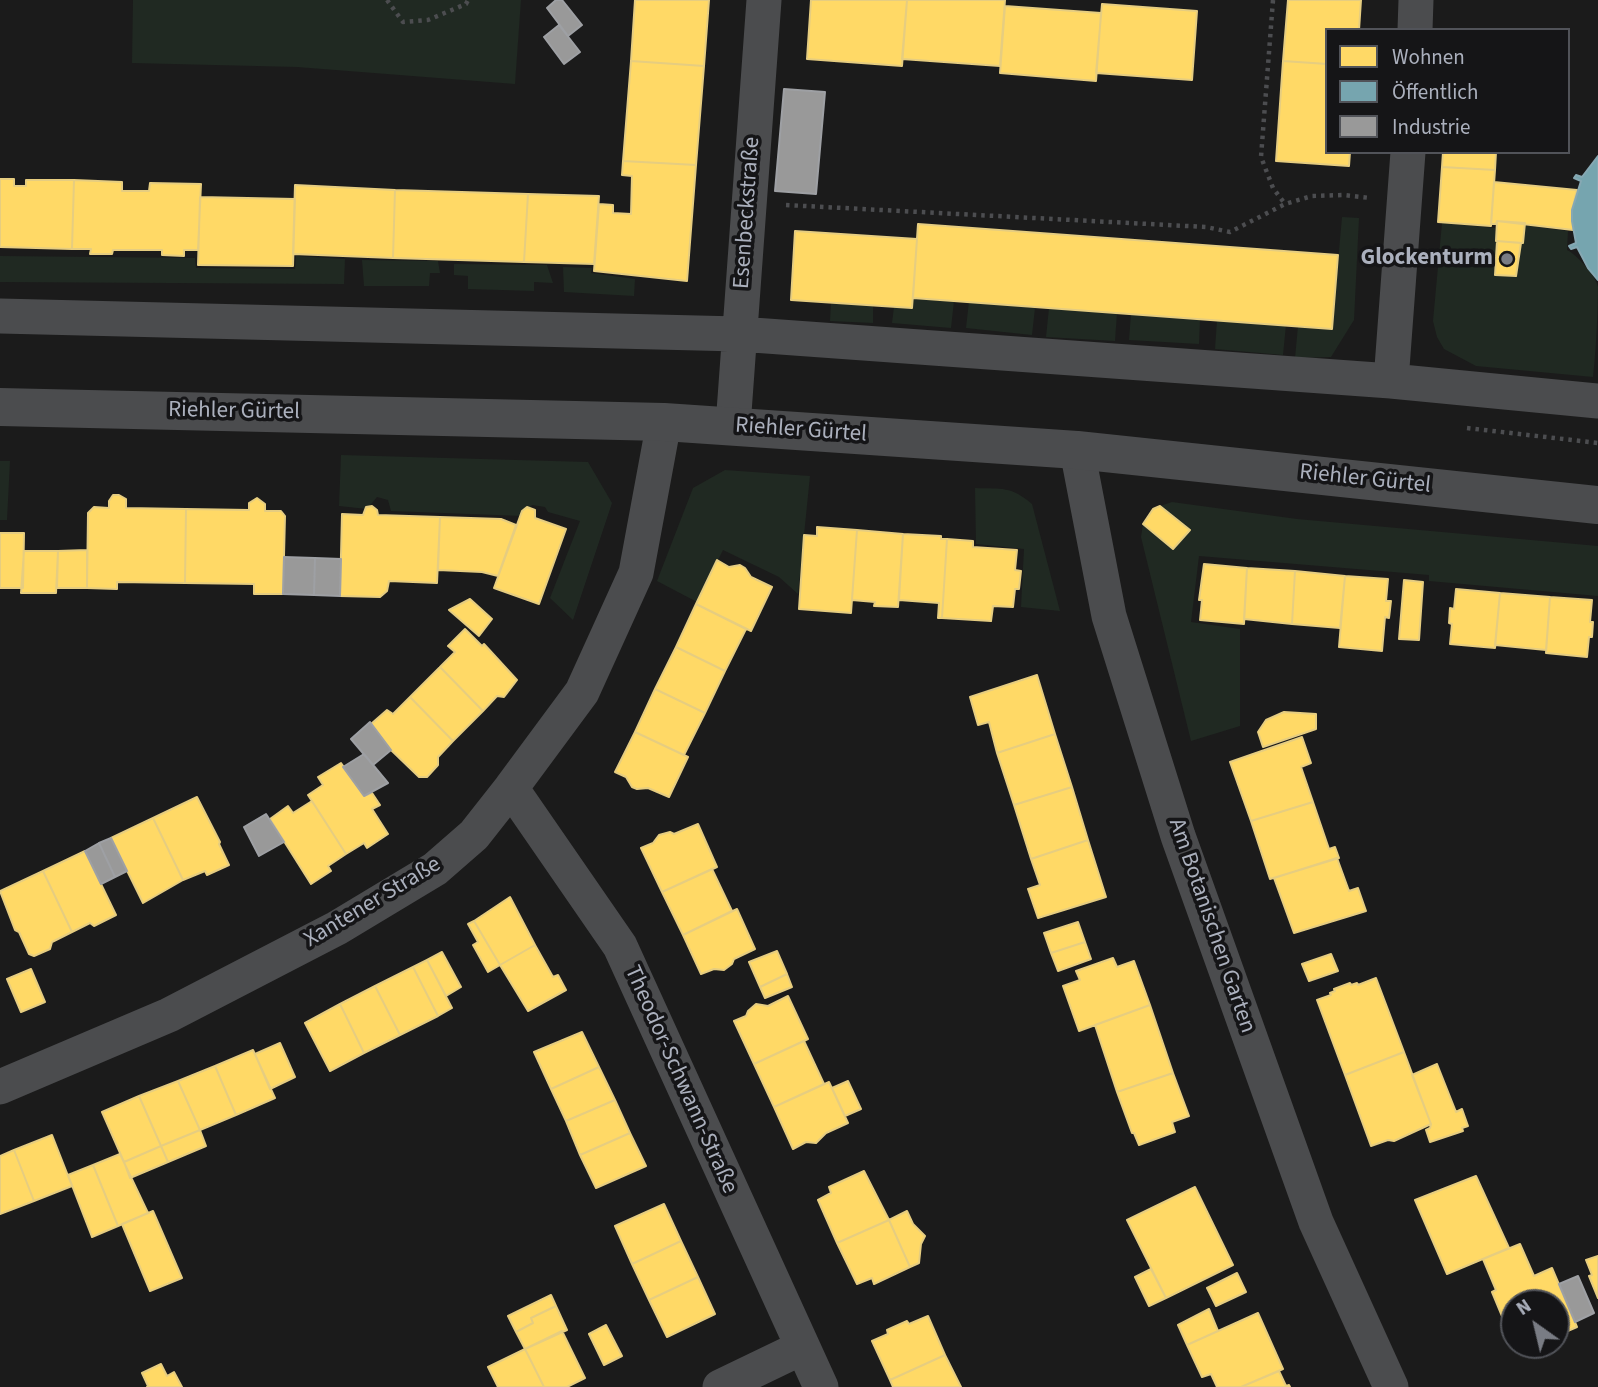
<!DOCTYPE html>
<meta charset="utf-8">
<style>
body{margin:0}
#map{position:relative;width:1598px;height:1387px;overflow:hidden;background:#1b1b1b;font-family:"Source Sans 3",sans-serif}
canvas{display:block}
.legend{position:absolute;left:1325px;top:28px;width:245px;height:126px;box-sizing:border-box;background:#151517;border:2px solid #515359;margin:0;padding:9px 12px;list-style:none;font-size:21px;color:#abb0bd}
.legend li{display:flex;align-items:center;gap:14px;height:35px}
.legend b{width:35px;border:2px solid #515359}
.north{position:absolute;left:1500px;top:1289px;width:70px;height:70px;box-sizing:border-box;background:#151517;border:2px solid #515359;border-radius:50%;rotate:326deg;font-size:19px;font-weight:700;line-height:28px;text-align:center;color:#abb0bd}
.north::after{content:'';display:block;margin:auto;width:24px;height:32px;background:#797c84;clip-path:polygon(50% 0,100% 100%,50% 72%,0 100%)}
</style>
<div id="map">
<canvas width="1598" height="1387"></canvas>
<ul class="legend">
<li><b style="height:19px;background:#ffd966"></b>Wohnen</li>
<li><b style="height:19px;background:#76a5af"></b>Öffentlich</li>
<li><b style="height:19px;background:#999"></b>Industrie</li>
</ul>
<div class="north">N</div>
</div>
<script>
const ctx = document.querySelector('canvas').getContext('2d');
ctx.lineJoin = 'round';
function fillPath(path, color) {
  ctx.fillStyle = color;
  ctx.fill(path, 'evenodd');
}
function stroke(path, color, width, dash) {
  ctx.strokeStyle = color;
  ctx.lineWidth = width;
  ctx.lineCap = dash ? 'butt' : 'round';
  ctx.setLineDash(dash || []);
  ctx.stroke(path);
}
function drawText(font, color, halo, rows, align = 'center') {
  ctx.font = font + ' "Source Sans 3",sans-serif';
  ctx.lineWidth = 7;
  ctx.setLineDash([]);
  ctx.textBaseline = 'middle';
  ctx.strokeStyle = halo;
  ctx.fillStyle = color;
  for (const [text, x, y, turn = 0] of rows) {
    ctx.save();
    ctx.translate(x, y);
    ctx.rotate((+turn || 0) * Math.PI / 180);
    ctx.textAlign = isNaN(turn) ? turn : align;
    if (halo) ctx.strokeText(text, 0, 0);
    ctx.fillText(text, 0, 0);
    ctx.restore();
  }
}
fillPath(new Path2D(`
 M133,0h388l-6,84 -218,-17 -165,-4z
 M1342,217l17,1 -5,102 -23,37 -36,1 3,-32 34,3z
 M1442,223l53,5 2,13 -3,33 22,3 8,-52 44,6 -1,19c10,5 29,26 31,37 0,23 -2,66 -5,90l-117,-11 -32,-17 -7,-12 -4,-16z
 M0,256l195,2 1,10 99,1 1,-13 49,3 -1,25 -344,-2z
 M362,260l76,1 2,12h-10l-1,13h-65z
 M454,264l93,1 6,18 -19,-1v9l-66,-2v-13l-14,-1z
 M563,267l29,1 -1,5 44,6 -1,17 -70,-4z
 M913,298l41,3 -3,27 -59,-5 2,-16 18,1z
 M969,301l66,7 -3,27 -66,-7z
 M831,303l42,2v18l-43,-2z
 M1049,308l68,5 -2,28 -69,-4z
 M1131,314l69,5 -1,25 -70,-4z
 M1217,320l69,5 -3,30 -68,-6z
 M341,455l247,7 24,41 -39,117 -23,-22 30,-77 -32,-9 -3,-5 -13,-2 -10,11 -131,-5 -3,-11 -11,-3 -10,12 -28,-3z
 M0,461h10l-3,59h-7z
 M725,470l85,6 -12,118 -19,-17 -56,-27 -26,52 -40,-21 36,-93z
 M975,488c27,1 36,-2 57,16l28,107 -39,-4 3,-58 -48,-5z
 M1172,502l125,17 301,27v50l-169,-15v-6l-230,-19 -8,66 49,7v97l-49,15 -50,-204 2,-13 30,25 17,-19 -30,-24z`), '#202922');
const homes = new Path2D(`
 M635,0h74l-5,66 -73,-5z
 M811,0h96l-5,66 -95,-7z
 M907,0h98l-5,66 -98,-7z
 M1288,0h73l-2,30h-32v34l-44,-3z
 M1102,4l95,7 -5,69 -96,-7z
 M1005,6l96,7 -5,68 -96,-8z
 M631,61l73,5 -8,99 -73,-4z
 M1283,61l44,3v88h23l-1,14 -73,-5z
 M1443,152h53l-1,18 -53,-3z
 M623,161l73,4 -9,116 -93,-10 5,-67 14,1v8l18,1 1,-38 -10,-1z
 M1442,167l53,3 -4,56 -53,-4z
 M0,179h14v7h12v-6h48l-2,69 -72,-2z
 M74,180l48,2v9h27l1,-8 51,1 -3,66h-14v6l-22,-1v-5h-49l-1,4h-22l1,-5h-19z
 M1494,182l83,8 -5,20 1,20 -76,-9 -1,3h-5z
 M295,185l100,5 -2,68 -100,-4z
 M395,190l133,4 -4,68 -131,-4z
 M528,194l71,2 -5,68 -70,-2z
 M200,197l95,2 -2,67 -95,-1z
 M1497,221l28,2 -2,20 -27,-2z
 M918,224l420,31 -6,74 -419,-31z
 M795,231l122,8 -5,69 -121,-8z
 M1497,241l24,2 -5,33 -21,-1z
 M113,495h6l7,4v9l60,1 -1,74 -68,-1v7l-30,-1 1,-75 6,-6 15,1v-7z
 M257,498l8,6v7h16l4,5 -2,78h-29v-10l-69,-1 1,-74 63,1v-7z
 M372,506l5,4 1,5 62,2 -3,66 -48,-2 -2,10 -7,6 -40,-1 2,-82 21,1 3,-8z
 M1160,506l30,24 -17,19 -30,-25 10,-15z
 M527,507l8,3v8l31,11 -27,75 -45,-16 28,-77z
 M440,517l61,2 15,6 -18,51 -16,-4 -44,-2z
 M817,527l40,3 -6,83 -52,-4 5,-74 13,1z
 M857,530l46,4 -5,73 -24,-1 1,-4 -23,-2z
 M0,533h24l-1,55h-23z
 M903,534l38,2v3h6l-5,79h-4l1,-15 -40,-3z
 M947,539l26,2v6l44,3 -2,20 6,1 -2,18h-4l-2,18 -20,-1 -2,15 -49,-3z
 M87,550v38h-30l1,-37z
 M24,551h34l-2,42h-35z
 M717,560l12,7 11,-2 5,3 6,9 21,10 -21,44 -55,-27z
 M1204,564l43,4 -3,56 -44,-4 2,-20h-3z
 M1247,568l48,3 -3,53 -48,-5z
 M1295,571l50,5 -5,52 -48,-4z
 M1345,576l43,3 -2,22h5l-2,17 -4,-1 -3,34 -43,-4z
 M1404,580l19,2 -4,58 -20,-1z
 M1456,589l44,4 -5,55 -45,-4 2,-20 -3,-1 1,-15 4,1z
 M1500,593l50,4 -4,53 -51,-5z
 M1550,597l42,3 -2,22h3l-1,15h-3l-2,20 -41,-4z
 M470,599l22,20 -13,17 -30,-26z
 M696,604l50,25 -21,42 -49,-24z
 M465,629l17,17 2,-2 33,36 -13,17 -7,-1 -14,15 -43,-44 15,-15 -7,-6z
 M676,647l49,24 -20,42 -50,-24z
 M440,667l43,44 -30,30 -43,-44z
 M1037,675l18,59 -58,19 -8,-31 -11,3 -8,-28z
 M655,689l50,24 -21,42 -49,-23z
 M410,697l43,44 -15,16v8l-11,12h-8l-28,-27 -20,-26 16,-14 6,4z
 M1284,712l32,2v15l-53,18 -5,-15 8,-12z
 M635,732l53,25 -19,40 -21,-9 -11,1 -5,-2 -6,-10 -11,-5z
 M1055,734l17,53 -58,18 -17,-52z
 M1302,737l9,26 -10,4 12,35 -62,19 -21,-59z
 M341,763l23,33 8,-3 8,12 -8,4 16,25 -21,14 -3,-5 -18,11 -38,-59 15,-10 -5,-8z
 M1072,787l16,53 -57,19 -17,-54z
 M197,797l23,45 -1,2 10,21 -22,10 -2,-4 -22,9 -30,-62z
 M312,801l34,53 -18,12 3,5 -20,13 -41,-65 18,-13 5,7z
 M1313,802l16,47 6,-2 4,11 -69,21 -19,-58z
 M153,818l30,62 -40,23 -32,-65z
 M698,824l19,43 -55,25 -21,-44 12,-5 6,-8 11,-3 4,2z
 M1088,840l18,57 -68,21 -10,-29 12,-4 -9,-26z
 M85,851l31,64 -22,11 -4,-3 -18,9 -29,-61z
 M1337,858l12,33 9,-3 8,23 -72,22 -20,-55z
 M712,869l20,42 -49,24 -21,-43z
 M43,871l29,61 -20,10 -2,7 -16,7 -5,-2 -10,-22 -4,-2 -15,-39z
 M510,897l25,48 -35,20 -26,-44z
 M737,909l18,40 -21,10 -2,5 -8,6 -10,-1 -13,5 -18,-39z
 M474,921l26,44 -12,7 -15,-27 5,-3 -10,-18z
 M1078,922l7,20 -34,11 -7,-20z
 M1085,942l6,17 -33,12 -7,-18z
 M535,945l18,32 5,-2 8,15 -38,21 -28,-46z
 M777,951l10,23 -27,13 -11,-25z
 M442,952l19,35 -15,9 -19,-36z
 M1331,954l7,17 -29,10 -7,-17z
 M1113,958l4,9 17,-6 16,44 -71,26 -16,-45 17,-6 -4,-9z
 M427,960l25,48 -14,8 -25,-49z
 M413,967l25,49 -38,19 -25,-49z
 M31,969l14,33 -24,10 -14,-33z
 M787,974l5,13 -27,11 -5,-11z
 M1376,978l28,74 -59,23 -28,-75 14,-5 -1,-2 5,-2 -1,-2 16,-6 1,2 6,-2 1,2z
 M375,986l25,49 -36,18 -24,-49z
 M788,996l20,43 -54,25 -20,-43 12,-5 2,-5 8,-7 12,2z
 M340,1004l24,49 -34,18 -25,-48z
 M1150,1005l23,68 -56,19 -22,-67z
 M582,1032l17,35 -48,22 -17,-37z
 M804,1041l20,43 -50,23 -20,-43z
 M280,1043l15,34 -25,12 -15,-35z
 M253,1050l22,48 -39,17 -21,-49z
 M1404,1052l27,72 -37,17 -6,-1 -17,6 -26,-71z
 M1437,1064l19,48 6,-3 6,17 -6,2 1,3 -33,11 -4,-12 4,-2 1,-4 -19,-49z
 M215,1066l21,49 -36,15 -22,-49z
 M599,1067l16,33 -49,21 -15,-32z
 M1173,1073l16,43 -17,6 3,10 -36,13 -5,-12h-2l-15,-41z
 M178,1081l22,49 -39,16 -22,-50z
 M848,1081l13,28 -16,7 -13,-28z
 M829,1082l19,41 -22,10 -10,10 -10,-1 -13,7 -19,-42z
 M139,1096l22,50 -37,16 -22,-50z
 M615,1100l15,33 -50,22 -14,-34z
 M200,1130l6,16 -38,16 -7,-16z
 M630,1133l16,33 -50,22 -16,-33z
 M52,1135l20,51 -38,15 -20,-51z
 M161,1146l7,16 -38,16 -6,-16z
 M14,1150l20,51 -34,13v-58z
 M120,1154l28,59 -30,13 -25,-61z
 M93,1165l25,61 -26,11 -24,-62z
 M864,1171l25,49 -52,23 -19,-43 13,-7 -2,-6z
 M1476,1176l33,72 -62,26 -32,-74z
 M1195,1187l38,78 -67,33 -39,-78z
 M664,1204l17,37 -49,23 -17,-38z
 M153,1211l29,67 -32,13 -28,-67z
 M907,1211l6,13 12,12 -4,8 -2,19 -9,4 -21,-47z
 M889,1220l21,47 -36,17 -2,-6 -15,6 -20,-41z
 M681,1241l17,36 -49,23 -17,-36z
 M1520,1244l14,32 18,-8 25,59 -21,9v-33h-42v42l-22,-53 4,-2 -13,-31z
 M1598,1256v42l-9,-22 3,-1 -6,-15z
 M1151,1269l15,29 -17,8 -14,-29z
 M1237,1273l9,19 -30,14 -9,-18z
 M698,1277l17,37 -48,23 -18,-37z
 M551,1295l5,11 -25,12 2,5 -17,9 -8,-16z
 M556,1306l11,24 -42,19 -9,-17 17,-9 -2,-5z
 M1209,1309l9,22 -31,14 -9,-20z
 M1258,1313l25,56 -42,18h-24l-6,-13 -9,3 -15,-32z
 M928,1316l17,39 -55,25 -18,-39 16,-7 -1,-4 20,-9 2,3z
 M606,1325l16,31 -18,9 -15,-31z
 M562,1331l23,47 -18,9h-23l-19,-38z
 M525,1349l19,38h-46l-10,-20z
 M945,1355l16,32h-68l-3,-7z
 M161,1364l6,12 7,-4 8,15h-35l1,-1 -6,-13z
 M1279,1371l7,15 3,-1 1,2h-49z`);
fillPath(homes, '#ffd966');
stroke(homes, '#e6cd80', 2);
const public = new Path2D(`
 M1598,156v124l-10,-12 -11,-21 -6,2 -2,-3 7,-3 -4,-22v-11l9,-29 -7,-3 2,-3 6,2z`);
fillPath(public, '#76a5af');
stroke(public, '#86a8b3', 2);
const industry = new Path2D(`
 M556,0h6l20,25 -14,11 -21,-28z
 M559,25l21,27 -16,12 -20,-27z
 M784,89l41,3 -9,102 -41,-3z
 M284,557l31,1 -1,37 -31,-1z
 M315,558l26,1 -1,37 -26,-1z
 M370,722l21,28 -18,15 -22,-26z
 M364,754l24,29 -24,13 -21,-29z
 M266,814l18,28 -25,14 -15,-29z
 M111,838l16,33 -12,6 -16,-34z
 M99,843l16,34 -14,7 -16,-33z
 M1578,1276l16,37 -19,9 -16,-38z`);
fillPath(industry, '#999');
stroke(industry, '#9ea0a4', 2);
stroke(new Path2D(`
 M387,0l16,22 25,-2 38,-16 2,-4
 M1273,0l-12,157 12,31 12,16
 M786,205l420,22 24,5 55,-28 27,-8 32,-1 26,3
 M1467,428l131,15`), '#4c4d50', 4.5, [3.5, 5]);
stroke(new Path2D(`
 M1415,30l1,-30
 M0,316l739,18 652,47 207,20
 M1391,381l17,-229
 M733,426l31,-426
 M1077,450l32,166 69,220 138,386 75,165
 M511,788l109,158 201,441
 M0,1087l169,-72 168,-87 98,-59 39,-34 37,-47 71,-96 30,-66 24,-53 28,-151
 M720,1387l81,-39`), '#4b4c4e', 35);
stroke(new Path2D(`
 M0,407l664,15 413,28 521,55`), '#4b4c4e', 38);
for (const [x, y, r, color] of [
 [1507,259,7,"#797c84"]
]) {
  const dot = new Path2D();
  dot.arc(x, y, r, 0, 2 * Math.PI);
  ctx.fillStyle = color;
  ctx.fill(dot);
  stroke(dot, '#151517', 2.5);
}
drawText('23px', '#abb0bd', '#151517', [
 ["Esenbeckstraße",748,213,-86],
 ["Riehler Gürtel",234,412,1],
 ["Riehler Gürtel",801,431,4],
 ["Riehler Gürtel",1365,480,6],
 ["Xantener Straße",373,903,-31],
 ["Am Botanischen Garten",1211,926,71],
 ["Theodor-Schwann-Straße",680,1080,66]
]);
drawText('bold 23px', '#abb0bd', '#151517', [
 ["Glockenturm",1493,259]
], 'right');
</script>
